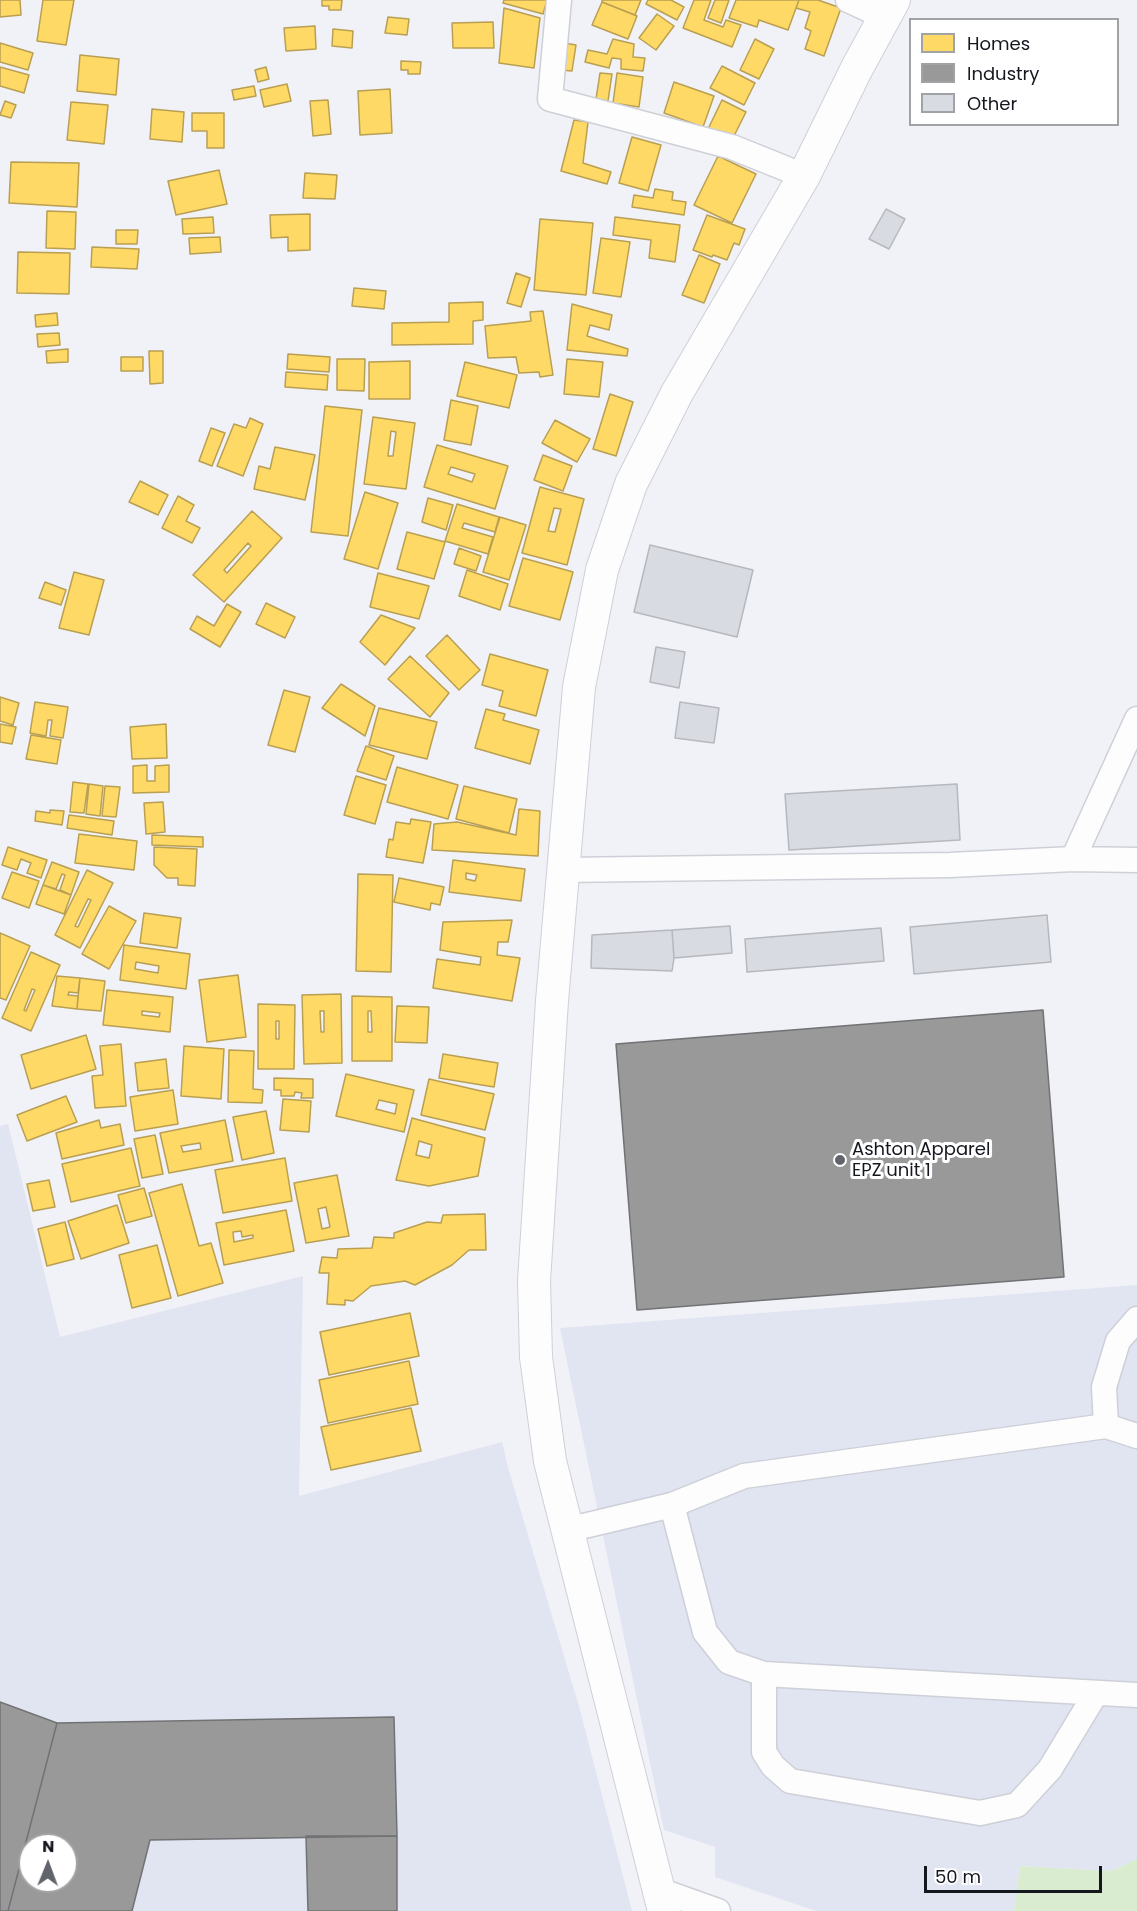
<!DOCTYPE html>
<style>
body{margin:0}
#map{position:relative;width:1137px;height:1911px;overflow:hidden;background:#f1f2f8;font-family:Poppins,sans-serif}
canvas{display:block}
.legend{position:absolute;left:909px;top:18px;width:210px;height:108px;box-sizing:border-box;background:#fff;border:2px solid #a1a2a5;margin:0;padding:8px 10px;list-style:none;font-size:18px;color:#15171f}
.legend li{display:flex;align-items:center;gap:12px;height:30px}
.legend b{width:30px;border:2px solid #a1a2a5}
.north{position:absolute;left:18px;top:1833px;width:60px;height:60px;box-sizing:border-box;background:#fff;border:2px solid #a1a2a5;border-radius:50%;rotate:1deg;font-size:16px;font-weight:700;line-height:24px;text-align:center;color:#15171f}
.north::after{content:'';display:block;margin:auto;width:21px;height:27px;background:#62646b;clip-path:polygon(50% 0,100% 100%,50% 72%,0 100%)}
.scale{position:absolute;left:924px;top:1866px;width:178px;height:27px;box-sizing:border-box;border:3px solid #15171f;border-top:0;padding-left:8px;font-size:18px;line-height:21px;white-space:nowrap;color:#15171f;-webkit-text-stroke:4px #fff;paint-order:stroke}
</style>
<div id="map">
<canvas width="1137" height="1911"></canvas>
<ul class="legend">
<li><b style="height:16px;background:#ffd966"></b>Homes</li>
<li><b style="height:16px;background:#999"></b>Industry</li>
<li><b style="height:16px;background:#d9dbe2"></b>Other</li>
</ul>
<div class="north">N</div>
<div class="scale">50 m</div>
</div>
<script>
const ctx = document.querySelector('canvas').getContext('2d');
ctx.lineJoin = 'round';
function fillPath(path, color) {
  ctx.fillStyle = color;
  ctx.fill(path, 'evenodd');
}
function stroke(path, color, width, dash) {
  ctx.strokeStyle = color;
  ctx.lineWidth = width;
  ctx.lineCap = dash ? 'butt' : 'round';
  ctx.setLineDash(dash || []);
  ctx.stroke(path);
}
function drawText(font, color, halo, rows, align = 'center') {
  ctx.font = font + ' Poppins,sans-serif';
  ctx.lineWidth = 6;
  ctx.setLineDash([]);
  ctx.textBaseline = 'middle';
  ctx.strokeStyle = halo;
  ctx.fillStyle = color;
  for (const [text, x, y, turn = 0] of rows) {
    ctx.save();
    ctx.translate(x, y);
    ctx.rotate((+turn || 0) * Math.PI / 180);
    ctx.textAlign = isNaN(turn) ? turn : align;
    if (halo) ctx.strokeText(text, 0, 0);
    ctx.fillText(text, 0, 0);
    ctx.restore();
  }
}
fillPath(new Path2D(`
 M8,1124l52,213 243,-61 -4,220 203,-54 7,29 71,239 52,201h-632v-785zM30,1845h36v36h-36z
 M1137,1285v574l-26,12 -91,-5 -6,45h-198l-101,-34v-30l-51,-17 -104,-502z`), '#e1e4f1');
fillPath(new Path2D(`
 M1137,1859v52h-123l6,-45 91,5z`), '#daecd0');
const homes = new Path2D(`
 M0,0h20l1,15 -21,2z
 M43,0h31l-8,45 -29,-4z
 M322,0h20l-1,10h-12v-4h-7z
 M504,0h43l-4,14 -40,-11z
 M602,0h39l-6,15 -33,-13z
 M648,0h23l13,7 -7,13 -31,-16z
 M694,0h17l-7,20 19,7 3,-7 15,5 -9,22 -49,-19z
 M715,0h14l-8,23 -13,-5z
 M736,0h63l-11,30 -29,-10 -2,7 -28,-9z
 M799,0h19l23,8 -17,48 -19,-7 6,-18 -6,-3 5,-16 -14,-4z
 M602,2l35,14 -9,23 -36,-14z
 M504,8l36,10 -6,50 -35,-5z
 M657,14l17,12 -18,24 -17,-12z
 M388,17l21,2 -2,16 -22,-2z
 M493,22l1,26h-41l-1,-25z
 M315,26l1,23 -30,2 -2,-23z
 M333,29l20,2 -1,17 -20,-2z
 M613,39l21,5 -1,13 12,1 -2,13 -22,-2v-10l-9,-1 -3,10 -24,-6 3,-12 19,4z
 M755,39l19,10 -15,30 -19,-9z
 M0,43l33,10 -5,17 -28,-8z
 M564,43l12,2 -4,26 -12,-1z
 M80,55l39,4 -3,36 -39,-4z
 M401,61l20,1 -1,12h-12v-4h-7z
 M722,66l33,17 -11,22 -34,-17z
 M0,67l29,8 -5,18 -24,-7z
 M266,67l3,12 -11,3 -3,-12z
 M600,73l12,1 -4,27 -12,-2z
 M617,73l26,4 -4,30 -26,-4z
 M674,82l40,14 -11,31 -39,-14z
 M287,84l4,17 -27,6 -4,-17z
 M254,86l2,10 -22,4 -2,-10z
 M390,89l2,44 -32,2 -2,-44z
 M328,100l3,34 -18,2 -3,-35z
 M722,100l24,12 -14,28 -24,-11z
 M5,101l11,4 -5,13 -11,-3z
 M71,102l37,3 -4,39 -37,-4z
 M152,109l32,3 -2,30 -32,-3z
 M192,113h32v35h-17v-17h-15z
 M574,120l14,2 -5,41 28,9 -4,12 -46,-13z
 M632,137l29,8 -13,46 -29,-8z
 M718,156l38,18 -24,49 -38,-18z
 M11,162l68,1 -2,44 -68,-4z
 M219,170l8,34 -51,11 -8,-34z
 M305,173l32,2 -2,24 -32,-1z
 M655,189l18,3 -1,8 14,2 -2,13 -52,-8 2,-12 19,3z
 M47,211l29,1 -1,37 -29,-1z
 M310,214v36l-22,1v-14l-17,1 -1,-23z
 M707,215l38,14 -6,16 -5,-2 -7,17 -14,-5 -1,2 -19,-7z
 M213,217l1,16 -31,1 -1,-15z
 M615,217l65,8 -5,37 -26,-4 2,-18 -38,-5z
 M540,219l53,4 -7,72 -52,-5z
 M116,230h22l-1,14h-21z
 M220,237l1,15 -31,2 -1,-16z
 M601,238l29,4 -9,55 -28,-4z
 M92,247l47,2 -2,20 -46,-2z
 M18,252l52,1 -1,41 -52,-1z
 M699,255l21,9 -16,39 -22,-8z
 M516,273l14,5 -9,29 -14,-4z
 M354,288l32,3 -2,18 -32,-3z
 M483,302v18l-10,1v23l-81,1v-22l57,-1v-19z
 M572,304l40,11 -3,15 -19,-5 -3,11 41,13 -1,7 -60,-6z
 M543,311l10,64 -13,2 -1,-5 -20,1 -3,-16 -28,1 -3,-32 46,-5 -1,-9z
 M57,313l1,12 -22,2 -1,-12z
 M59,333l1,12 -22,2 -1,-13z
 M68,349v13l-21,1 -1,-12z
 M149,351h14v32l-13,1z
 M288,354l42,3 -1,15 -42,-3z
 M121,357h22v14h-22z
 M337,359h28l-1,32 -27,-1z
 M567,359l36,3 -4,35 -35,-3z
 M410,361v38h-41v-37z
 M465,362l52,13 -8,33 -52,-12z
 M286,372l42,3 -1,15 -42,-3z
 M610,394l23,8 -17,54 -23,-7z
 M451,400l27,6 -7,39 -27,-5z
 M325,406l37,4 -14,126 -37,-4z
 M373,417l42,6 -9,66 -42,-5zM391,431l5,1 -3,24h-5z
 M250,418l13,6 -20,52 -26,-10 17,-42 12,4z
 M555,420l35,19 -13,23 -35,-19z
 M211,428l14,5 -13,33 -13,-5z
 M437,445l71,21 -13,43 -71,-22zM451,467l24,7 -3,8 -24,-8z
 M275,447l40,8 -10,45 -51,-11 5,-23 11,3z
 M543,455l29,11 -9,25 -29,-11z
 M140,481l28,14 -10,20 -29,-13z
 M540,487l44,12 -17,66 -45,-12zM554,508l7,1 -6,23 -7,-1z
 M365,492l33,11 -20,66 -34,-10z
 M178,496l16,9 -8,16 14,7 -8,15 -30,-15z
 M428,498l25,7 -7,25 -24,-8z
 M457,504l42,13 -4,15 -31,-9 -2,5 31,9 -5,17 -43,-13z
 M252,511l30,27 -58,64 -31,-27zM248,543l3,3 -24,27 -3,-3z
 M500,517l26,8 -17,55 -26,-8z
 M407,532l38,10 -11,37 -37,-10z
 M459,548l22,8 -5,15 -22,-7z
 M523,558l50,14 -13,48 -51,-14z
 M467,570l41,14 -8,26 -41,-14z
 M74,572l30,8 -15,55 -30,-7z
 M378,573l51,13 -10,33 -49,-12z
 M45,582l21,8 -5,15 -22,-7z
 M266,603l29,14 -10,21 -29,-14z
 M227,604l14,8 -21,35 -30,-18 7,-13 17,10z
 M381,615l34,13 -30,37 -25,-23z
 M447,635l33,35 -21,20 -33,-34z
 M490,654l58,16 -12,46 -37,-10 4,-15 -21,-6z
 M410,656l39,37 -19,24 -42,-38z
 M341,684l34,22 -10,30 -43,-28z
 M284,690l26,7 -15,55 -27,-7z
 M0,697l19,6 -6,22 -13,-4z
 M35,702l33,5 -5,31 -13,-2 2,-16h-4l-2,16 -16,-3z
 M379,708l58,14 -10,37 -58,-14z
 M486,709l19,5 -2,6 36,10 -9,34 -55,-16z
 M0,724l16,3 -4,17 -12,-2z
 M166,724l1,34 -35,1 -2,-32z
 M31,735l30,5 -4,24 -31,-5z
 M366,746l28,10 -8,24 -29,-9z
 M147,765v16h8v-15l14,-1v27l-36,1v-27z
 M397,767l61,18 -10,34 -61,-17z
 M356,776l30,9 -11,39 -31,-9z
 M73,782l15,2 -4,29 -14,-1z
 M89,784l14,2 -3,30 -14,-2z
 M105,786l15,1 -4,30 -14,-1z
 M464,786l53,13 -8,34 -53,-14z
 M163,802l2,30 -19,2 -2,-31z
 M519,809l21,2 -2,45 -106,-6 2,-26 23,-2 59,13z
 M50,810l14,1 -2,14 -27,-4 1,-10 14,2z
 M69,815l45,6 -2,14 -45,-7z
 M411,819l20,3 -8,41 -37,-6 3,-18 4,1 3,-18 14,2z
 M79,834l58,7 -3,29 -59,-7z
 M152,835l51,2v10l-51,-2z
 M8,847l39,13 -6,18 -14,-5 4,-10 -10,-4 -4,11 -15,-5z
 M154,847l43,2 -2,37 -17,-1v-7h-11l-13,-13z
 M453,860l72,9 -4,32 -72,-9zM466,873l11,2 -2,6 -9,-2z
 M52,862l27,10 -8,23 -11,-5 5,-15 -3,-1 -6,15 -13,-4z
 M87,870l26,13 -33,65 -25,-13zM88,899l3,1 -13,27 -3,-1z
 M12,872l27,9 -10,27 -27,-10z
 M358,874l35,1 -2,97 -35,-1z
 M399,878l45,9 -4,18 -9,-2 -1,7 -36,-8z
 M43,885l28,10 -7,19 -28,-10z
 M109,906l27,15 -27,48 -27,-15z
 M144,913l37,5 -4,30 -37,-5z
 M512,920l-4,22h-10l-1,13 23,3 -8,43 -79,-13 4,-29 43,6 1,-8 -41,-7 3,-28z
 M0,933l30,13 -24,54 -6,-2z
 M124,945l66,9 -4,35 -66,-9zM136,962l23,4 -1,7 -23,-4z
 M31,952l29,13 -29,66 -29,-13zM32,989l3,1 -9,21 -2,-1z
 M238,975l8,62 -39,5 -8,-62z
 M57,976l23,2 -2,15 -9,-1 -1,3 10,1 -1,13 -25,-3z
 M80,978l25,3 -4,30 -24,-2z
 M107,990l66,7 -3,35 -67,-7zM142,1011l18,2 -1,4 -17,-2z
 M341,994l1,69 -38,1 -2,-69zM320,1011h4v21h-3z
 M352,996l40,1v64h-40zM368,1011h3l1,21h-4z
 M258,1004l37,1 -1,64h-36zM276,1021h3v18h-3z
 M397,1006l32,1 -2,36 -32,-1z
 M86,1035l10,34 -65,20 -10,-34z
 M121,1044l5,62 -31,2 -3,-32 11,-1 -3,-29z
 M184,1046l40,3 -3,50 -40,-3z
 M229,1050l25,1 -1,38 10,1 -1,13 -34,-1z
 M443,1054l55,9 -4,24 -55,-9z
 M166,1059l3,29 -31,3 -3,-28z
 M346,1074l68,16 -10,42 -68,-16zM379,1100l18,4 -2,10 -19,-5z
 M274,1078l39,1v19h-12l1,-5 -7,-1 -1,4h-13v-6h-7z
 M429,1079l65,15 -9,36 -64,-15z
 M173,1090l5,34 -43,7 -5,-34z
 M66,1096l11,26 -50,19 -10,-26z
 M283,1099l28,2 -2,31 -29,-2z
 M266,1111l8,42 -32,7 -9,-43z
 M412,1118l73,20 -7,38 -49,10 -33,-6zM419,1141l13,4 -3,13 -13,-3z
 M99,1120l2,8 19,-4 4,21 -62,14 -6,-26z
 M225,1120l8,41 -64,12 -9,-40zM200,1143l1,6 -18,3 -2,-6z
 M155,1135l8,39 -21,4 -8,-39z
 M131,1148l9,38 -69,16 -9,-38z
 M285,1158l7,43 -69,12 -8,-43z
 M337,1175l12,61 -43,7 -12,-60zM326,1207l4,20 -8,2 -4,-20z
 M49,1180l6,27 -22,4 -6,-27z
 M182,1184l17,62 12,-3 12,40 -45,13 -29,-103z
 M144,1188l8,28 -26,7 -8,-28z
 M117,1205l12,38 -48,16 -13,-38z
 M286,1210l8,41 -70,14 -8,-42zM241,1231l1,6 11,-2v3l-19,4 -1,-10z
 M485,1214l1,36h-17l-17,15 -37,20 -10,-4 -34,5 -18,15 -8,-1v5l-18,-1 2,-31h-10l3,-16 15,1 1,-9 34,-1 2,-11 20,1v-5l33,-11 14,1 2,-8z
 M65,1222l9,37 -27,7 -9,-37z
 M157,1245l14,53 -39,10 -13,-53z
 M410,1313l9,43 -90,19 -9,-43z
 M409,1361l9,43 -90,19 -9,-43z
 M411,1408l10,43 -90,19 -10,-43z`);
fillPath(homes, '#ffd966');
stroke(homes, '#b99f51', 1.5);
const industry = new Path2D(`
 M1043,1010l21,267 -427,33 -21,-266z
 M0,1702l57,21 -49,188h-8z
 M394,1717l3,119 -247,4 -18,71h-124l49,-188zM30,1845h36v36h-36z
 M306,1836h91v75h-89z`);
fillPath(industry, '#999');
stroke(industry, '#717274', 1.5);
const building = new Path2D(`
 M886,209l19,10 -16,30 -20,-10z
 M650,545l103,25 -16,67 -103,-25z
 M656,647l29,5 -6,36 -29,-6z
 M680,702l39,6 -5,35 -39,-5z
 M957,784l3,56 -171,10 -4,-56z
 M1047,915l4,47 -137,12 -4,-47z
 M730,926l2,27 -58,5 -2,-28z
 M881,928l3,33 -137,11 -2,-33z
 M672,930l2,28 -2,13 -81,-3 1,-33z`);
fillPath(building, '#d9dbe2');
stroke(building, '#b6b8be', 1.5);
const minor = new Path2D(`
 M559,0l-9,99 182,48 72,29
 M848,0l37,17
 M1073,859l64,-140
 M562,870l388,-5 123,-6 64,1
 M1106,1426l31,10
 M672,1505l33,127 24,30 35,12 373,21
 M567,1530l105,-25 72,-29 362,-50 -2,-39 14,-46 19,-22
 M764,1674v78l9,14 17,15 190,32 37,-8 33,-36 46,-76
 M659,1890l59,21`);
const major = new Path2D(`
 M664,1911l-114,-450 -14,-104 -2,-76 18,-280 27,-314 23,-117 29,-86 46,-91 127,-217 53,-108 37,-68`);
stroke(minor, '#ced0d8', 27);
stroke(major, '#ced0d8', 34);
stroke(minor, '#fdfdfe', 24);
stroke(major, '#fdfdfe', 32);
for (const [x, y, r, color] of [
 [840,1160,6,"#62646b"]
]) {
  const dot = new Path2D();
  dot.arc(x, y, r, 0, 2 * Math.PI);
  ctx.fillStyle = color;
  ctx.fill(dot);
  stroke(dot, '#fff', 2);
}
drawText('18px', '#15171f', '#fff', [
 ["Ashton Apparel",852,1150],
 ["EPZ unit 1",852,1171]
], 'left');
</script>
